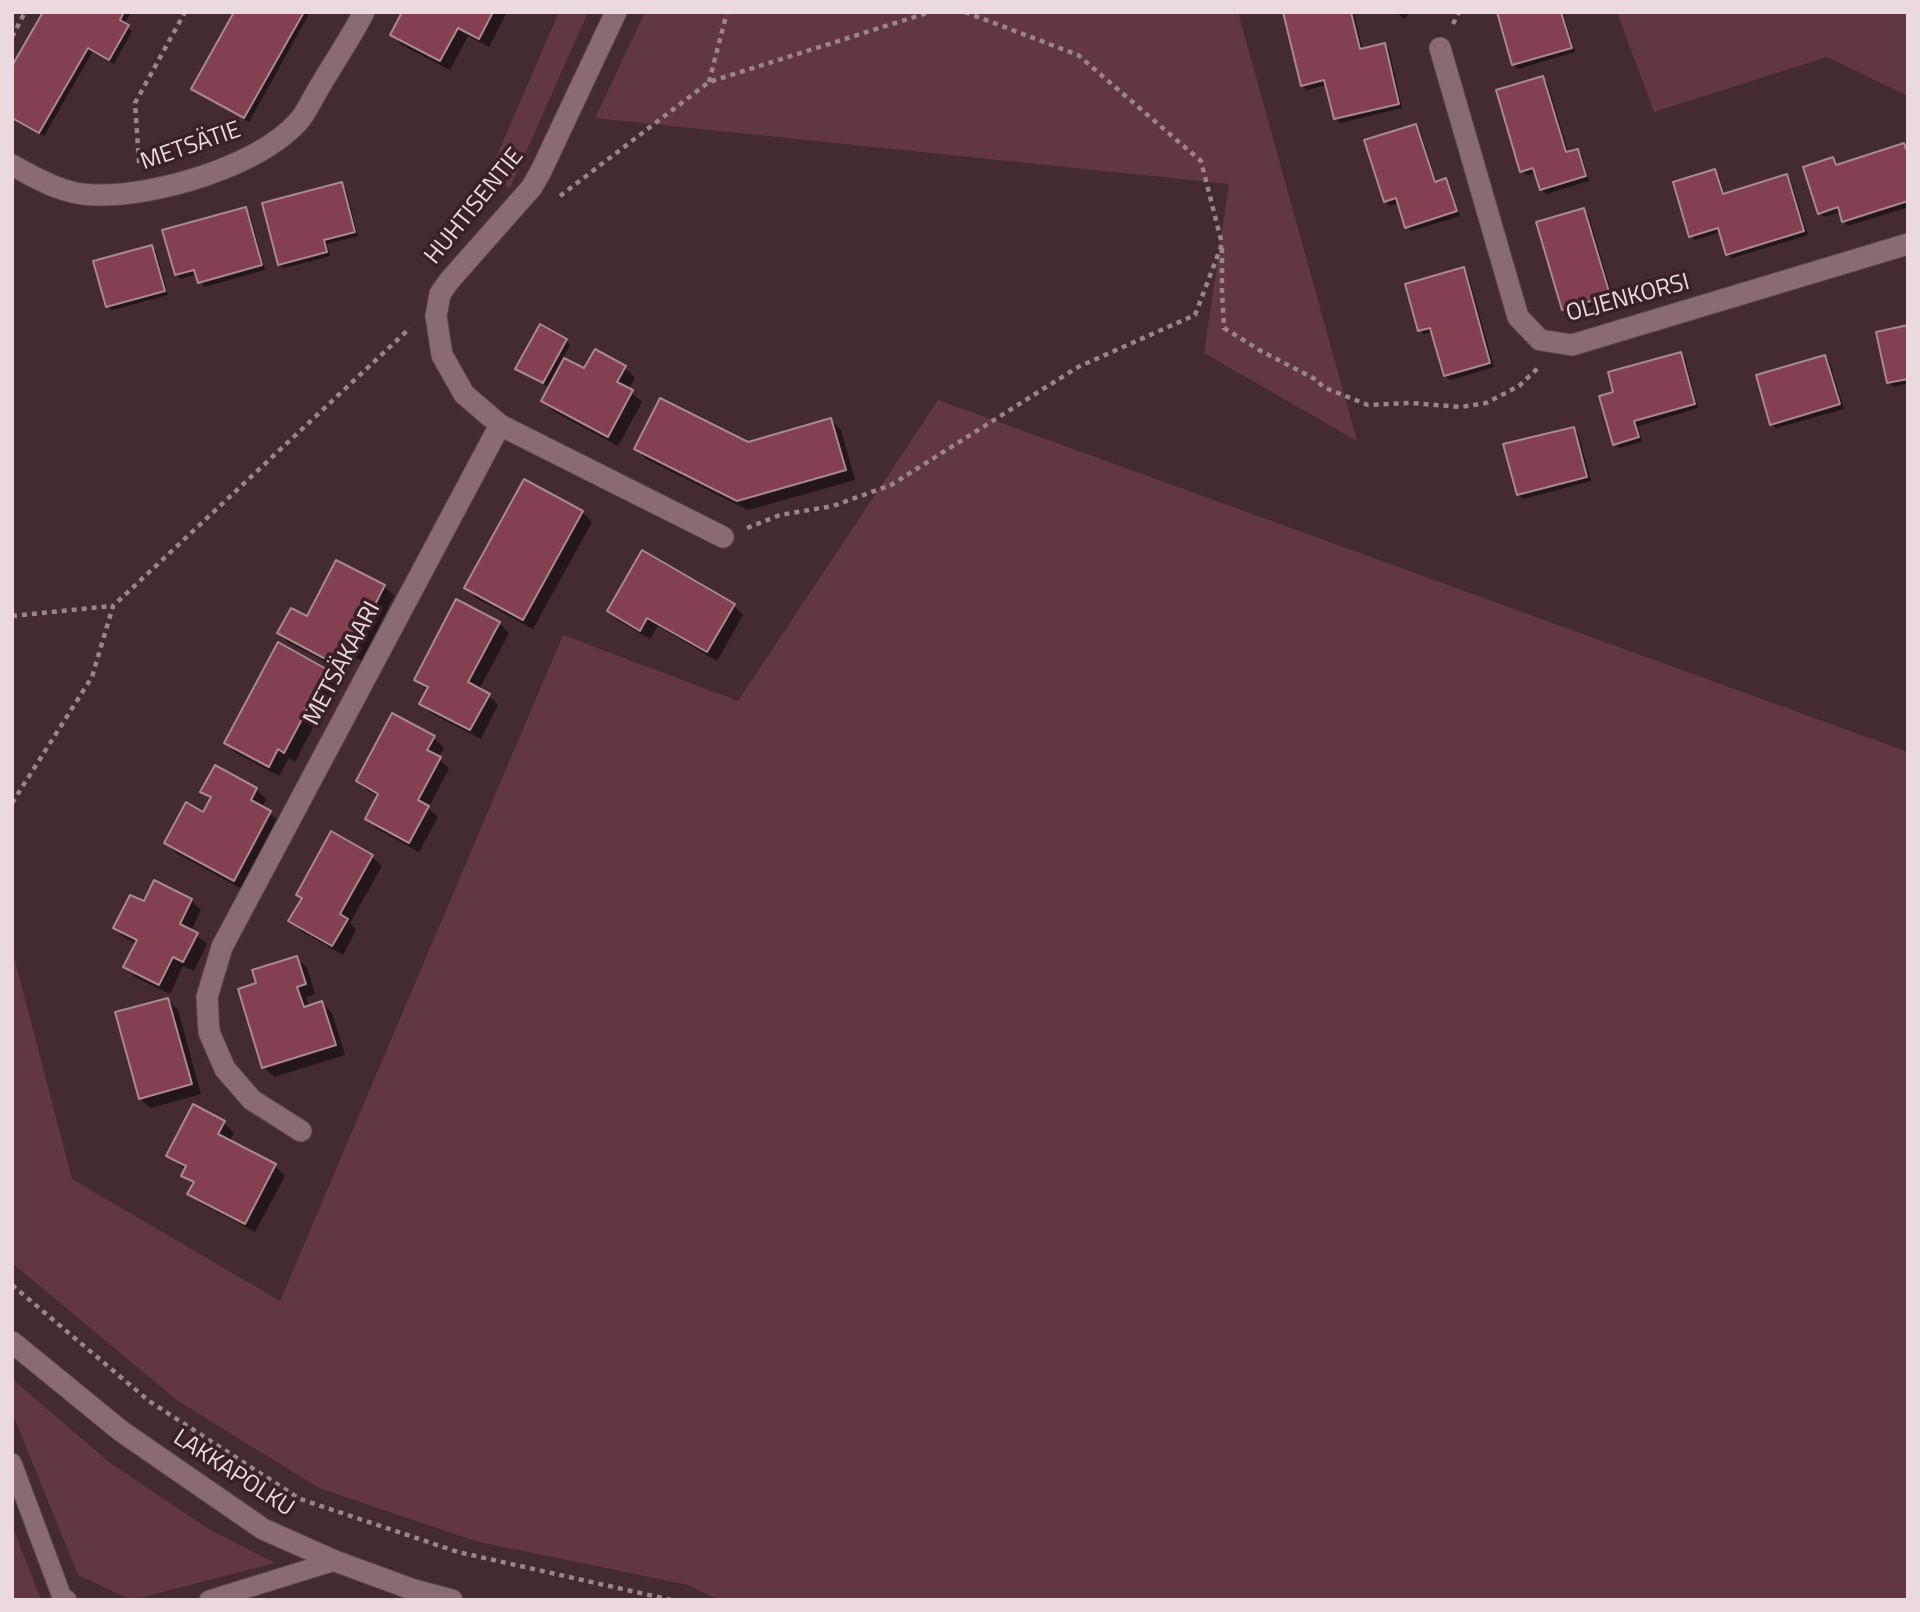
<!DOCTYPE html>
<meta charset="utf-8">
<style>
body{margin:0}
#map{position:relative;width:1920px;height:1612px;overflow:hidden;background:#432b2f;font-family:"Titillium Web",sans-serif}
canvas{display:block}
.frame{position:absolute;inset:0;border:14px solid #ebdadd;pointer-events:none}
</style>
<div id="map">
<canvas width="1920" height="1612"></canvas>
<div class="frame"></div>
</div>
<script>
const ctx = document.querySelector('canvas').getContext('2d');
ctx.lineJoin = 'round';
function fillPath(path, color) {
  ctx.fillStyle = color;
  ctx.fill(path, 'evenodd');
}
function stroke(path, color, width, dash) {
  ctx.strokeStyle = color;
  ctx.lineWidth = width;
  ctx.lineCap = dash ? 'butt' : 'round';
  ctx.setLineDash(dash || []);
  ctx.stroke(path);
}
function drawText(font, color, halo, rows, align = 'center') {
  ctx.font = font + ' "Titillium Web",sans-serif';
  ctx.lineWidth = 7;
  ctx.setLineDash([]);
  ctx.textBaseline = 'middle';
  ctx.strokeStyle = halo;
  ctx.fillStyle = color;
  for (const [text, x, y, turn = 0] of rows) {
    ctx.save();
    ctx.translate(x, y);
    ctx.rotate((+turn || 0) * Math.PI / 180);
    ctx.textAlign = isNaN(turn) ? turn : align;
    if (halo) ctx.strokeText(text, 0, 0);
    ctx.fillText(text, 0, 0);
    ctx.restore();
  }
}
fillPath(new Path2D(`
 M559,12h29l-78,176 -22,-12z
 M645,12h593l119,429 -153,-88 25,-169 -634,-66z
 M1617,12h291v84l-81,-39 -173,55z
 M938,400l970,352v848h-1189l-31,-15 -213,-44 -156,-53 -141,-87 -166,-138v-314l60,230 208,122 283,-666 175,66z
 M12,1379l97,83 98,66 68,35 -143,37 -54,-25 -66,-163z
 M12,1525l29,75h-29z`), '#613841');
fillPath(new Path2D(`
 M45,12h86l-7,13 8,6 -18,33 -21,-13 -49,85 -32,-18v-49z
 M236,12h74l-61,110 -56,-33z
 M404,12h103l-18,35 -21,-11 -18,34 -48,-25 -10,-10z
 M1340,12l14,2 9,36 21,-5 5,4 13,59 -62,15 -5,-5 -8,-33 -20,5 -5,-5z
 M1395,12h14l-4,7z
 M1499,12h64l12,40 -57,17 -4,-5z
 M1543,78l4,4 22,72 8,-3 5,4 7,26 -43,13 -5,-5 -4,-16 -10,2 -5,-4z
 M1416,126l4,4 17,53 9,-3 4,5 10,31 -49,15 -4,-4 -8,-24 -9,3 -5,-5z
 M1904,145l4,4v58l-60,19 -4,-5 -3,-9 -17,5 -5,-4 14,-54 5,7z
 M1715,171l4,5 6,19 61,-19 5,5 17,54 -76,23 -5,-4 -6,-22 -26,8 -4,-4z
 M341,184l5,5 12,47 -31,8 3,12 -46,12 -5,-4z
 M245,209l5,5 15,56 -61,17 -7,-13 -16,5 -5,-4z
 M1584,210l4,4 26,86 -46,13 -5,-4z
 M152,247l4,4 12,44 -56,15 -5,-4z
 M1463,269l5,5 26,93 -44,13 -5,-5 -12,-43 -9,2 -4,-4z
 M1908,327v56l-15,4 -4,-5z
 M566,340l4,5 -7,14 22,12 10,-20 30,17 10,10 -7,12 14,12 -24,44 -65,-35 -10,-10 7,-13 -32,-19z
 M1680,354l5,4 13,50 -60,18 4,16 -23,6 -4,-4v-51z
 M1825,356l4,5 15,48 -68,19 -4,-4z
 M831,420l10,10 14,50 -107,30 -102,-51 -10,-10 112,-5z
 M1573,429l5,4 13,48 -68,18 -5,-5z
 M582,512l10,10 -59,107 -57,-31 -10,-10z
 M337,562l47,24 10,10 -32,65 -11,-6 -7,16 -55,-28 -10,-10 29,-15z
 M733,605l10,10 -26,46 -59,-35 -8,13 -31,-18 -10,-10z
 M499,623l10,10 -30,57 9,5 10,10 -17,34 -50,-26 -10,-10 7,-12 -12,-11z
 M278,645l49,26 10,10 -42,81 -6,-4 -10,18 -43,-23 -10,-10z
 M434,738l10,10 -6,10 11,11 -21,39 10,9 -19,35 -42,-23 -10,-10 12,-22 -11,-6 -10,-10z
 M256,789l10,10 -4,9 18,14 -36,68 -68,-37 -10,-10 38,-29 7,-14 -8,-9z
 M372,856l10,10 -32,57 6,7 -13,25 -42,-24 -10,-10 12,-22 -5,-5z
 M191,900l10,10 -10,21 16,13 -13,27 -11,-5 -13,28 -35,-17 -10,-10 12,-23 -12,-6 -10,-10 30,-24z
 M297,958l10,10 8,26 -9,3 4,10 12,-4 10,10 13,42 -71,22 -10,-10 -6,-83z
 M168,1000l10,10 23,84 -51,14 -10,-10z
 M194,1107l30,16 10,10 -5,9 46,24 10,10 -30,56 -55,-29 -10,-10 4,-7 -11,-11 3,-5 -18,-14z`), '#0007');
const building = new Path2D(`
 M43,12h81l-4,8 9,5 -20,35 -21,-12 -49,85 -27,-15v-52z
 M234,12h70l-60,106 -53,-29z
 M402,12h91l-14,27 -21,-11 -18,33 -50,-26z
 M1283,12h68l9,37 25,-6 14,61 -65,15 -10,-39 -23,6z
 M1497,12h64l11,36 -60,17z
 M1543,76l23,76 12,-3 8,27 -46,14 -7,-22 -13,4 -24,-82z
 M1416,124l19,58 11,-4 11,33 -52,17 -9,-30 -12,4 -20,-62z
 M1904,143l4,11v47l-66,21 -4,-15 -20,7 -15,-47 30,-10 3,8z
 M1715,169l8,25 64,-20 17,57 -78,24 -8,-27 -29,9 -16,-55z
 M342,182l13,50 -31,8 3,12 -49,13 -16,-62z
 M246,207l16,58 -64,18 -4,-13 -19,5 -13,-45z
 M1584,208l26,87 -48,15 -26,-88z
 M152,245l13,46 -59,16 -13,-46z
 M1464,267l26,96 -46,13 -14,-48 -12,3 -13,-47z
 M540,324l27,15 -24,44 -28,-14z
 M1908,325v54l-21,4 -11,-51z
 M595,349l31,17 -9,16 16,8 -25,47 -67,-36 23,-43 20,10z
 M1681,352l14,52 -61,17 5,16 -26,8 -14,-49 14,-4 -5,-20z
 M1825,355l15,49 -70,21 -14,-50z
 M660,398l88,44 83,-24 15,52 -109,31 -103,-52z
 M1574,427l13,50 -70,18 -14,-51z
 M524,479l59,32 -60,109 -59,-32z
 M642,550l93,54 -28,48 -60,-34 -7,13 -33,-20z
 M336,560l49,25 -34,67 -10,-6 -8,17 -56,-30 14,-25 16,8z
 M456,599l44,23 -32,60 22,12 -20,36 -51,-26 9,-17 -14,-7z
 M278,642l50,28 -44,83 -6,-4 -9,18 -45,-24z
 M392,713l43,23 -8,14 14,7 -23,43 11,6 -20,37 -44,-24 13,-25 -22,-13z
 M215,765l42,23 -6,12 20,11 -37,70 -70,-38 22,-41 17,10 8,-15 -11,-5z
 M331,831l42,24 -33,59 8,5 -16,27 -44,-25 14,-23 -6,-3z
 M154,880l38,19 -12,25 18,9 -15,29 -10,-5 -14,28 -36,-18 14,-27 -24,-12 17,-33 14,6z
 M297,956l9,28 -9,3 7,20 18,-6 14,44 -74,23 -24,-79 18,-6 -4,-13z
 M168,998l24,86 -53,15 -24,-87z
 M193,1104l32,17 -7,13 58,30 -31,60 -58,-30 7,-12 -13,-6 5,-10 -20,-10z`);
fillPath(building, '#834050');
stroke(building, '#a8898f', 2);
const lane = new Path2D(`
 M12,1463l50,134 5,3
 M209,1600l126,-39`);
const street = new Path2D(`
 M616,12l-75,159 -9,16 -83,94 -9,13 -4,22 6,39 22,39 36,31 223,112
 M1440,48l78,269 22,23 32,5 336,-101
 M12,165c27,15 53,30 84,30 61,1 160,-28 202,-73 9,-10 15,-25 22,-36 15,-25 31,-49 44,-74
 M301,1131l-49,-31 -27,-31 -16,-37 -2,-35 15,-50 278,-522
 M12,1342l109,89 142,98 72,32 79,29 38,10`);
stroke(lane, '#5b474b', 21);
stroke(street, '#5b474b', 23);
stroke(new Path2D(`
 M1453,24l6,-12
 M12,37l13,-25
 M709,82l18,-70
 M139,163l-4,-60 50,-91
 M560,196l149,-114 221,-70
 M1222,248v43l2,37 37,23 56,29 6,7 45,18 43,-2 50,4 25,-4 33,-17 19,-18
 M747,528l33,-13 53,-9 58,-21 187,-118 117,-52 27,-71 -21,-83 -123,-106 -113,-43
 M12,616l100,-10
 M12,803l80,-126 21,-71 297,-278
 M12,1285l137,116 151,98 158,53 213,48`), '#9a8589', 4.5, [5, 5]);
stroke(lane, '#896c71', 19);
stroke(street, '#896c71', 21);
drawText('24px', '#ebdadd', '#392126', [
 ["METSÄTIE",191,147,-19],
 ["HUHTISENTIE",475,207,-51],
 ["OLJENKORSI",1628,299,-15],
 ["METSÄKAARI",343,664,-62],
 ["LAKKAPOLKU",233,1474,33]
]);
</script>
